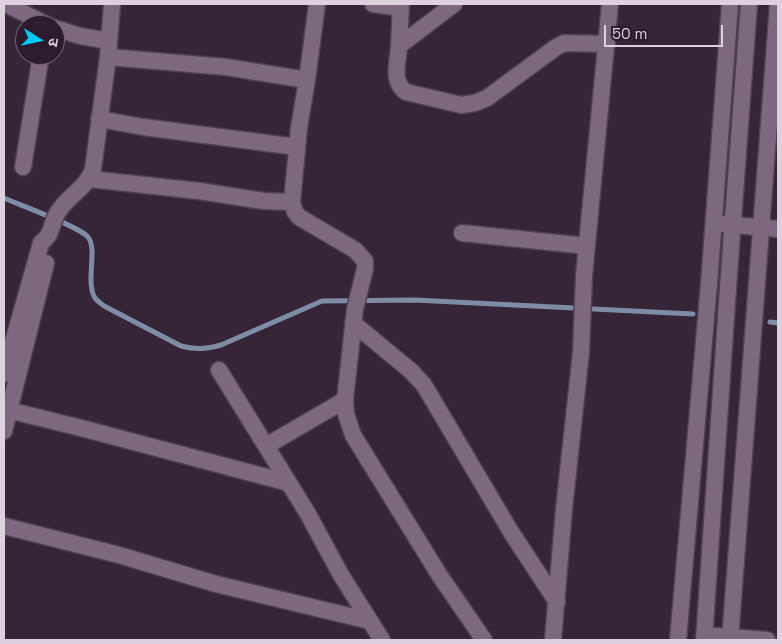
<!DOCTYPE html>
<meta charset="utf-8">
<style>
body{margin:0}
#map{position:relative;width:782px;height:644px;overflow:hidden;background:#362536;font-family:"Space Grotesk","Noto Sans Devanagari",sans-serif}
canvas{display:block}
.frame{position:absolute;inset:0;border:5px solid #dcd1dc;pointer-events:none}
.north{position:absolute;left:15px;top:15px;width:50px;height:50px;box-sizing:border-box;background:#2c1b2c;border:1px solid #726472;border-radius:50%;rotate:100deg;font-size:14px;font-weight:700;line-height:20px;text-align:center;color:#dcd1dc}
.north::after{content:'';display:block;margin:auto;width:18px;height:22px;background:#02cbf9;clip-path:polygon(50% 0,100% 100%,50% 72%,0 100%)}
.scale{position:absolute;left:604px;top:25px;width:119px;height:22px;box-sizing:border-box;border:2px solid #dcd1dc;border-top:0;padding-left:6px;font-size:15px;line-height:18px;white-space:nowrap;color:#dcd1dc;-webkit-text-stroke:4px #2c1b2c;paint-order:stroke}
</style>
<div id="map">
<canvas width="782" height="644"></canvas>
<div class="frame"></div>
<div class="north">उ</div>
<div class="scale">50 m</div>
</div>
<script>
const ctx = document.querySelector('canvas').getContext('2d');
ctx.lineJoin = 'round';
function stroke(path, color, width, dash) {
  ctx.strokeStyle = color;
  ctx.lineWidth = width;
  ctx.lineCap = dash ? 'butt' : 'round';
  ctx.setLineDash(dash || []);
  ctx.stroke(path);
}
stroke(new Path2D(`
 M4,198c16,7 76,29 84,39 10,12 -3,45 7,61 2,3 6,5 9,8l77,40c15,4 25,3 40,-1l101,-44 93,-1 278,14
 M770,322l8,1`), '#7e8ca5', 5);
const minor = new Path2D(`
 M6,4l41,21
 M317,4l-10,76 -8,48 -7,74 3,10 4,5 56,33 10,11v8l-10,40 -10,91 1,14 7,21 87,141 44,64
 M373,4l28,4
 M401,4l-2,42 55,-42
 M55,28l25,8 29,5
 M399,46c-1,16 -8,36 7,46l55,13 14,-2 12,-5 68,-50 9,-5 43,1
 M108,57l118,10 81,13
 M99,119l44,8 154,20
 M23,167l18,-112
 M90,179l109,12 65,10 28,1
 M723,224l55,5
 M462,233l125,13
 M353,323l58,48 13,14 87,147 46,70
 M219,370l89,144 33,61 41,65
 M4,374l37,-131c2,-2 6,-5 8,-9 4,-8 5,-18 11,-25 11,-15 27,-22 33,-40l15,-112 4,-53
 M4,409l81,20 204,54
 M4,431l42,-168
 M266,446l79,-46
 M4,526l115,29 97,29 154,37
 M704,635l63,5
 M553,640l11,-131 17,-157 3,-76 26,-272
 M678,640l31,-356 21,-280
 M704,640l24,-352 21,-284
 M730,640l48,-636`);
stroke(minor, '#4f404f', 19);
stroke(minor, '#7d697d', 16);
</script>
